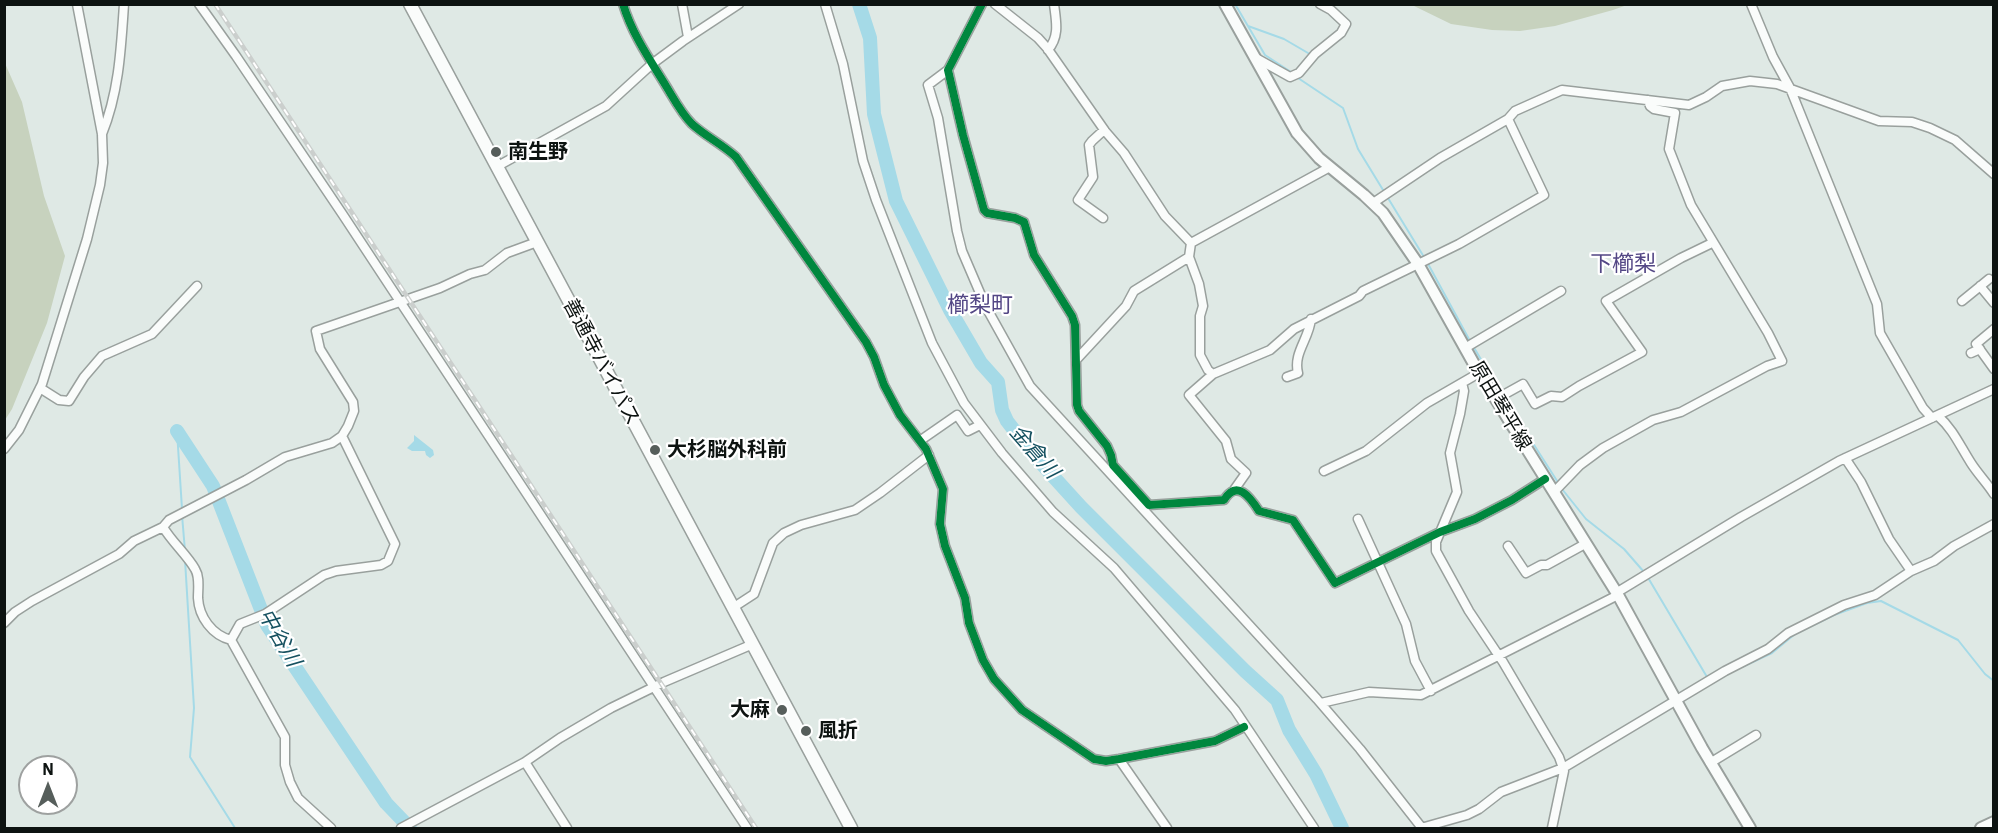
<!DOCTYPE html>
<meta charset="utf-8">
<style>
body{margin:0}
#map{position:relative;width:1998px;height:833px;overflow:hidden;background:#dfe9e5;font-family:"IBM Plex Sans",sans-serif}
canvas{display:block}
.frame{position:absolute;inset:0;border:6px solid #0d1311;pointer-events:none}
.north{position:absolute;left:18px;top:755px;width:60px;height:60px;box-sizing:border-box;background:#fff;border:2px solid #9ea1a0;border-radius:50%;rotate:0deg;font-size:16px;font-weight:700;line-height:24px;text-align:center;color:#0d1311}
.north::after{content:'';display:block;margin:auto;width:21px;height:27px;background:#565e5b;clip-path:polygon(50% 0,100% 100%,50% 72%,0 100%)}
</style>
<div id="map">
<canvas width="1998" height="833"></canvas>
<div class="frame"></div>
<div class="north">N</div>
</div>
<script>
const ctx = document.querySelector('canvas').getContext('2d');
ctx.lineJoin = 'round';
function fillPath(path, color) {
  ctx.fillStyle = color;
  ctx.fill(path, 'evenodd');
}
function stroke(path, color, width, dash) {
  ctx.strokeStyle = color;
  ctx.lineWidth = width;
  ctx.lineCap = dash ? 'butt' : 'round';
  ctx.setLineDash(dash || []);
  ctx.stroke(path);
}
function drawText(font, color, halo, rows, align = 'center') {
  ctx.font = font + ' "IBM Plex Sans","Noto Sans JP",sans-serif';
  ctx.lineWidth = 4.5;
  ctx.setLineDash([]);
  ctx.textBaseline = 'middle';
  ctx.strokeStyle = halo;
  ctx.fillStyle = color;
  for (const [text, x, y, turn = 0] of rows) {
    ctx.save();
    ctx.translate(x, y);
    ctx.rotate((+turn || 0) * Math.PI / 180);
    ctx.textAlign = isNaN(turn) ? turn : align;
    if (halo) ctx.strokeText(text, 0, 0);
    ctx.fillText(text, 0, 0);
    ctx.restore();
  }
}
fillPath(new Path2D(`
 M1412,5h215l-14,5 -58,16 -35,5 -28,-1 -41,-6z
 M4,61l18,41 22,94 21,60 -18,67 -35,86 -7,11z`), '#c7d2be');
fillPath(new Path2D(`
 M414,435l19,15 1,5 -4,3 -4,-3 -1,-4h-13l-5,-3 7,-7z`), '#a5dae7');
stroke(new Path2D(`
 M1235,4l30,51 26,17
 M1248,26l36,13 24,14
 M1295,76l48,32 15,41 66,108
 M1427,262l43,79
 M1473,346l28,47
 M1504,398l55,86
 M177,431l5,78
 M1562,489l24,30 38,30 20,23
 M182,515l3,36
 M185,560l9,148 -4,49 45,71
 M1647,576l60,101
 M1742,667l30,-14 23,-19 39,-19 33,-12 14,-2 77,39 27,34 9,7`), '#a5dae7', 2);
stroke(new Path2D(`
 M859,4l11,34 4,76 22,87 54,109 31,53 17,19 4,28 5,11 24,31 50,55 164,164 32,29 12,30 27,44 26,54
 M177,431l36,55 54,139 119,178 24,25`), '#a5dae7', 14);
const minor = new Path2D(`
 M199,4l37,52 107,159 404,613
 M623,4c9,30 27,56 43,82 8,13 15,27 26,38 13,12 30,20 44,33l130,185 8,15 10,28 16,30 26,34 17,40 -3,35 5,22 20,52 4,25 14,37 11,19 28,31 72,49 12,2 13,-2 96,-18 29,-14
 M682,4l6,33
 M825,4l18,60 20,97 13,39 56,143 32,60 38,50 51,59 61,56 121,142 79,118
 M982,4l-34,66 15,65 21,75 3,3 28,5 9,4 10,33 38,61 3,9 2,80 2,6 28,35 4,9 2,10 36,40 75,-5c13,-21 26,-3 35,11l34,9 42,63 105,-51 35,-13 37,-19 33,-21
 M995,4l43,34 9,10 58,83 19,22 41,63 26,27
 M1751,4l22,53 17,31 87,216 3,29 43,75 9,10
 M1048,50c12,-14 8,-29 6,-46
 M1256,58l34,19 9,-4 16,-19 26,-21 5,-9 -15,-14 -11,-6
 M948,70l-20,15 10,33 19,113 5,20 24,56 44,79 287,313 43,50 62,79
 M102,134c17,-42 19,-85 22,-130
 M498,166l108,-60 46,-42 31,-23 56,-37
 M1373,203l67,-45 68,-39 7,-8 47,-21 127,15 17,-8 16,-11 28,-5 27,3 102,37 33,1 18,6 25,12 39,34
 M1103,218l-25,-18 15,-23 -4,-32 3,-4 12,-11
 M1191,243l-2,14 10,27 4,22 -3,10v39l8,15 5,4 57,-24 24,-21 65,-33 4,-5 96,-47 85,-49 -36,-76
 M1191,243l139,-76
 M1980,286l14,17
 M1962,301l27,-22
 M1994,329l-18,15 18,25
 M1465,348l96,-57
 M1971,353l9,-4
 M1076,360l50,-54 8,-15 55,-34
 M1213,374l-24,21 37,46 5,18 15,14 -12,17
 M1287,377l11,-4c-5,-20 11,-34 13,-54
 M1462,383l2,8 -4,23 -10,39 7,39 -21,50v9l33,60 34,51 56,95 5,14 -12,57
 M40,388l19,12 10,1 15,-24 18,-21 50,-22 45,-48
 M1496,399l27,-15 12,20 16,-8 11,1 17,-11 63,-34 -36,-51 75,-43 31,-15
 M1938,416c15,13 22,30 33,47 7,11 16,20 23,31
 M921,440l36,-25 11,16 12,-6
 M4,449l15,-19 23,-46 45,-145 13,-54 3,-22 -1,-29 -25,-130
 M1845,458l16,24 28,57 22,32
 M1324,471l42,-20 61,-48 52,-30
 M1554,492l26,-27 23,-17 50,-28 28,-8 86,-46 15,-5 -14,-28 -77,-128 -22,-56 6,-36 -21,-4 -4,-3 -2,-6
 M1358,519l48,105 9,37 16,30
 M163,527c9,15 24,28 32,42 5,8 3,19 3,29 1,19 14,37 33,42l54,97v28l5,17 8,16 33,30
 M1508,546l18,27 15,-8h6l38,-21
 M1616,593l125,-76 98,-56 155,-72
 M734,607l20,-13 19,-51 11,-10 17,-8 54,-15 25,-17 49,-38
 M4,623l11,-11 17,-11 87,-47 15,-13 29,-14 6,-7 77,-40 39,-23 47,-14 10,-7 6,-10 6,-15 -1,-9 -33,-53 -4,-18 124,-43 30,-14 15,-4 22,-17 30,-11
 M231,640l9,-16 25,-10 59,-39 12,-4 45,-6 7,-4 7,-17 -53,-108
 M1321,703l48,-11 52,3 197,-100
 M1119,759l48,69
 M525,762l42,66
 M1710,763l46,-28
 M401,828l124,-66 35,-24 51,-30 53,-26 89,-38
 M1421,828l46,-13 12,-6 22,-17 62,-24 162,-97 43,-22 20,-16 56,-28 31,-10 36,-24 23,-10 20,-15 40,-22`);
const major = new Path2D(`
 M1225,4l72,129 22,25 45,37 19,18 35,51 56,100 144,231 84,153 48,80
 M1981,828l13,-6`);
const highway = new Path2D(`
 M410,4l441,824`);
stroke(minor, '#99a09d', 11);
stroke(major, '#99a09d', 14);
stroke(highway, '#99a09d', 15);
stroke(minor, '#fafcfb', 8);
stroke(major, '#fafcfb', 10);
stroke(highway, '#fafcfb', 12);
const rail = new Path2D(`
 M215,4l541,824`);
stroke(rail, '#cbcfcd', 4.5);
stroke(rail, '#fff', 2, [7]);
stroke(new Path2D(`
 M623,4c9,30 27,56 43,82 8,13 15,27 26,38 13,12 30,20 44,33l130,185 8,15 10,28 16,30 26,34 17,40 -3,35 5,22 20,52 4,25 14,37 11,19 28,31 72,49 12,2 13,-2 96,-18 29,-14
 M982,4l-34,66 15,65 21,75 3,3 28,5 9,4 10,33 38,61 3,9 2,80 2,6 28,35 4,9 2,10 36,40 75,-5c13,-21 26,-3 35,11l34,9 42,63 105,-51 35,-13 37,-19 33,-21`), '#00873e', 8);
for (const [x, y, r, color] of [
 [496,152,6,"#565e5b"],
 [655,450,6,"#565e5b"],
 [782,710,6,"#565e5b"],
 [806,731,6,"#565e5b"]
]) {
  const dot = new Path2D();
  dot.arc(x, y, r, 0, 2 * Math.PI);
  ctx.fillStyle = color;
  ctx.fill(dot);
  stroke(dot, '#fff', 2);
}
drawText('bold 20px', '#0d1311', '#fff', [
 ["南生野",508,152],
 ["大杉脳外科前",667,450],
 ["大麻",770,710,"right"],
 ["風折",818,731]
], 'left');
drawText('20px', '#0d1311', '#fff', [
 ["善通寺バイパス",601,362,62],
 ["原田琴平線",1500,406,59]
]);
drawText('italic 21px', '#155160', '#fff', [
 ["金倉川",1034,452,49],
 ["中谷川",279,638,60]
]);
drawText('22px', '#534785', '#fff', [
 ["下櫛梨",1623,265],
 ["櫛梨町",980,306]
]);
</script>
